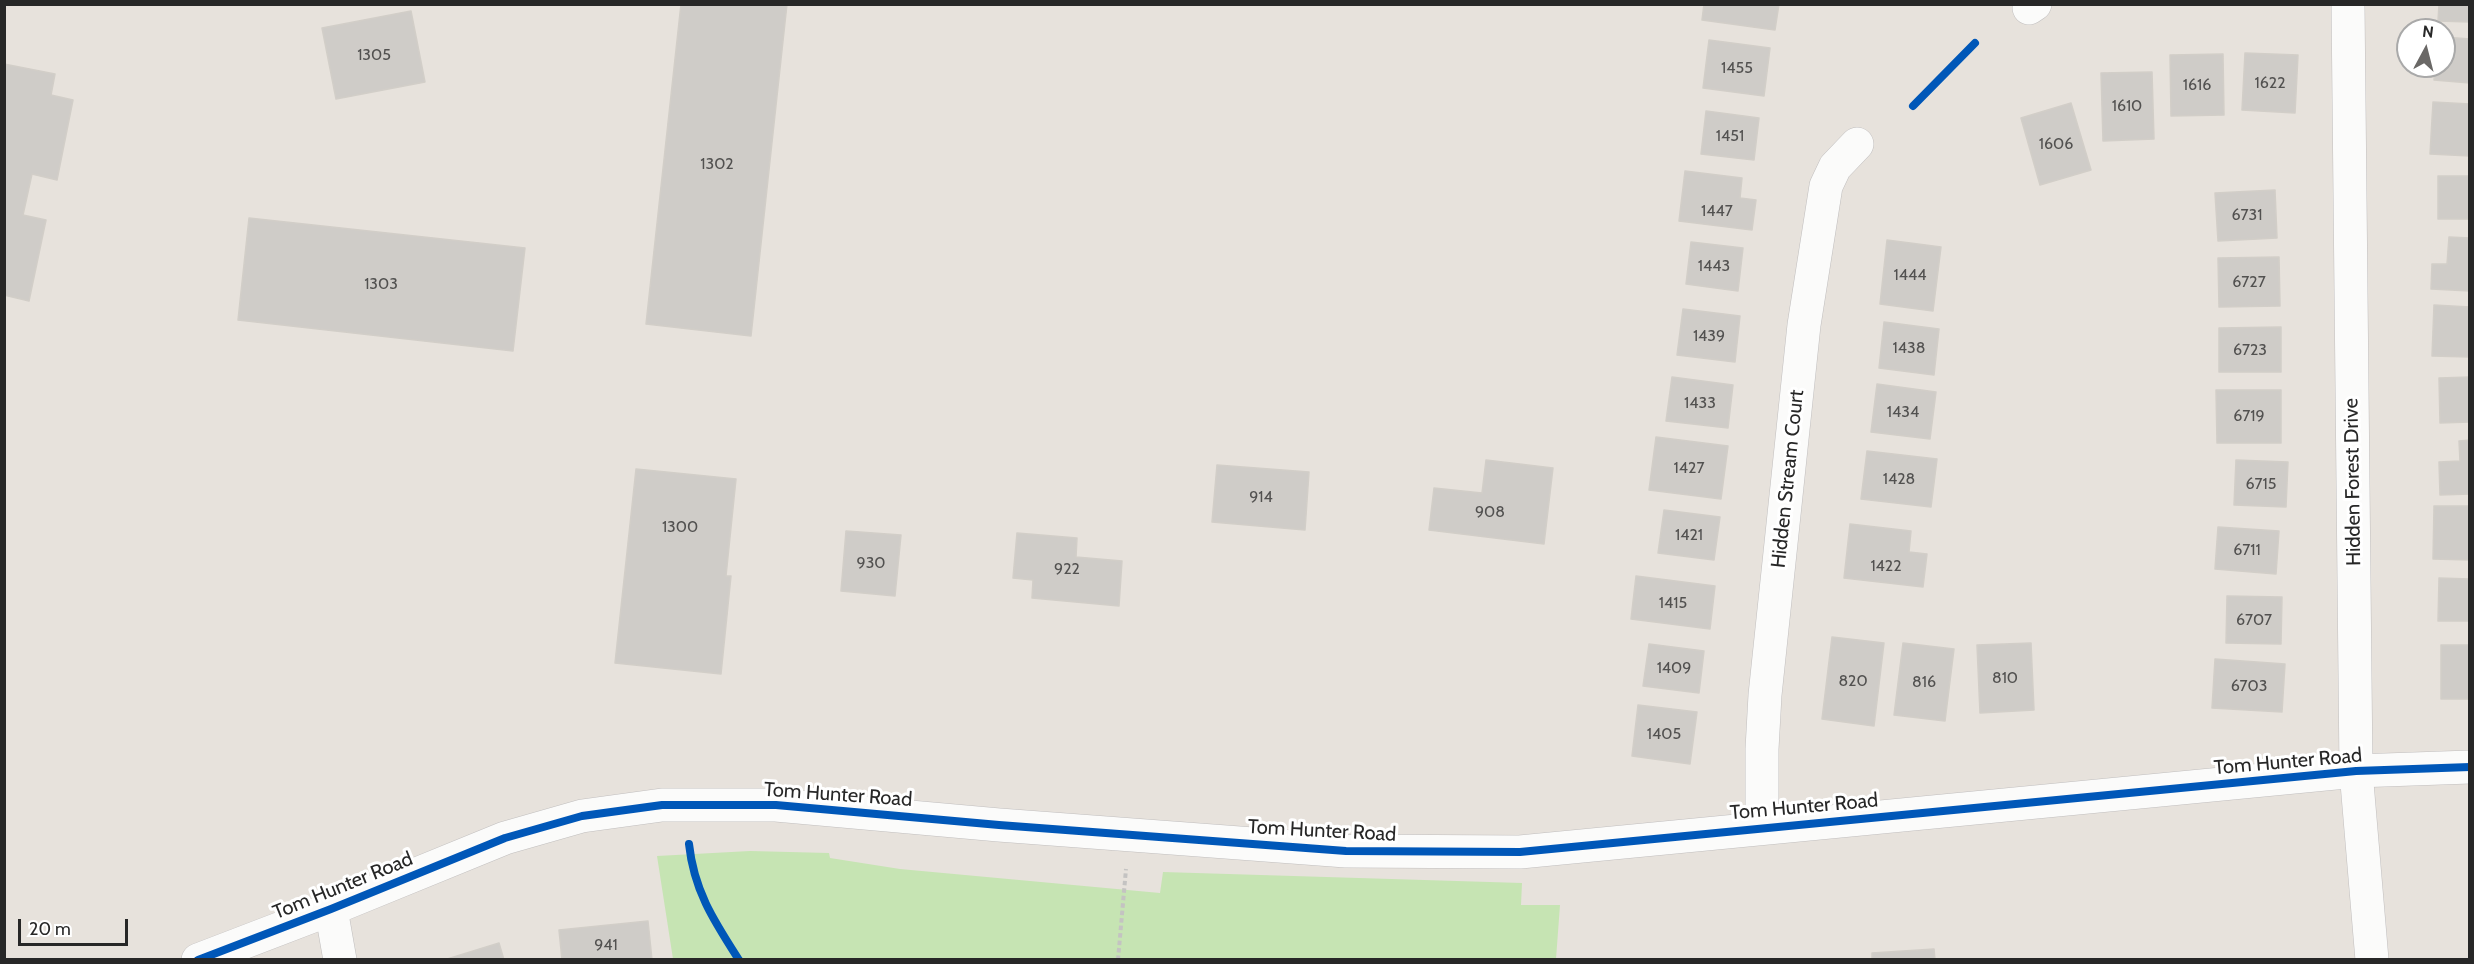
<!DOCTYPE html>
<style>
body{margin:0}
#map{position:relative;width:2474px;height:964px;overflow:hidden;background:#e7e2dc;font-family:Cabin,sans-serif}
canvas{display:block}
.frame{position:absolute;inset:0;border:6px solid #272727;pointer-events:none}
.north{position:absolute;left:2396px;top:18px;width:60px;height:60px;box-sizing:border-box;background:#fff;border:2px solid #a9a9a9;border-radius:50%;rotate:7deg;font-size:16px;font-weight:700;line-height:24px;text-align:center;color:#272727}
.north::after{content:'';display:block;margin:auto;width:21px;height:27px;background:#6a6866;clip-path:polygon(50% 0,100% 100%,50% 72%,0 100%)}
.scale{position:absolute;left:18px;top:919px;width:110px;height:27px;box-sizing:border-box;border:3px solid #272727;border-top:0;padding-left:8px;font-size:18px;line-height:21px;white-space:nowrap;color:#272727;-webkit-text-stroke:4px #fff;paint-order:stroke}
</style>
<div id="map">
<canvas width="2474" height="964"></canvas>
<div class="frame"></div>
<div class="north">N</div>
<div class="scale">20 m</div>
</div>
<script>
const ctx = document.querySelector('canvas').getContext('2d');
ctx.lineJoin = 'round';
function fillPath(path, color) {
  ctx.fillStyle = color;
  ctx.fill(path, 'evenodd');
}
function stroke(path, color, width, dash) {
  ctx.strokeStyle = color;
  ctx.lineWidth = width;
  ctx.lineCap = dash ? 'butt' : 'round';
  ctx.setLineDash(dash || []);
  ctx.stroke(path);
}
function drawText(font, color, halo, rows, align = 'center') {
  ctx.font = font + ' Cabin,sans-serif';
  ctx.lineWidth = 6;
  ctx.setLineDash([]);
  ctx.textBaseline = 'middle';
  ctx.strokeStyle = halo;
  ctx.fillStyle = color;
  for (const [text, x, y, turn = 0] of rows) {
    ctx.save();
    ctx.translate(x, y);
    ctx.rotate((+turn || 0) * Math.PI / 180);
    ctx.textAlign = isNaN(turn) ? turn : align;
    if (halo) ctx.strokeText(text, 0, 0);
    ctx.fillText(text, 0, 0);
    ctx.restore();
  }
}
fillPath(new Path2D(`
 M750,851l79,2 1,5 70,11 260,24 3,-21 359,11 -1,22h39l-4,54h-883l-16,-103z`), '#c6e4b3');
const building = new Path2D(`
 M681,4h106l-36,332 -105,-12z
 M1704,4h75l-4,26 -73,-10z
 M2439,4h31v18l-32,-1z
 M411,11l14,71 -89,17 -14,-71z
 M2444,37l26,2v44l-36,-3 1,-14h9z
 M1709,40l61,8 -6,48 -61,-8z
 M2245,53l53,2 -3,58 -53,-3z
 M2223,54l1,61 -53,1 -1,-61z
 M4,64l51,10 -4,21 22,5 -16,80 -25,-6 -9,41 23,5 -17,81 -25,-6z
 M2152,72l2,67 -51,2 -2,-68z
 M2433,102l37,2v52l-40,-2z
 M2071,103l20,67 -51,15 -19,-67z
 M1706,111l53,7 -5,42 -53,-6z
 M1685,171l57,7 -2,20 16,2 -4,30 -73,-9z
 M2438,176h32v43h-32z
 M2275,190l2,48 -59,3 -3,-48z
 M249,218l276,30 -12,103 -275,-31z
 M2449,237l21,1v53l-39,-2 1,-25h15z
 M1887,240l54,7 -8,64 -53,-7z
 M1691,242l52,6 -5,43 -52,-7z
 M2279,257l1,49 -61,1 -1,-49z
 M2434,305l36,2v50l-38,-1z
 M1683,309l57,7 -5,46 -58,-7z
 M1884,322l55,7 -5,46 -55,-7z
 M2281,327v45h-62v-44z
 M1672,377l61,8 -5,43 -62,-7z
 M2470,377v45l-30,1 -1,-45z
 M1877,384l59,8 -6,47 -59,-7z
 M2216,390h65v53h-64z
 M1656,437l72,9 -7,53 -72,-9z
 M2470,440v54l-30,1 -1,-33 21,-1 -1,-20z
 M1867,451l70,8 -6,48 -70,-8z
 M1486,460l67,8 -9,76 -115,-14 5,-42 48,5z
 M2236,460l52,2 -2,45 -52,-2z
 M1217,465l92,7 -4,58 -93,-8z
 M636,469l100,10 -10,97h5l-10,98 -106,-11z
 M2434,506h36v54l-37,-1z
 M1664,510l56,7 -6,43 -56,-7z
 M1850,524l61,7 -2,21 18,2 -4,33 -79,-9z
 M2218,527l61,4 -3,43 -61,-5z
 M846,531l55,4 -6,61 -54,-5z
 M1017,533l60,5 -1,19 46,4 -3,45 -87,-8 1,-18 -20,-2z
 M1636,576l79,10 -5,43 -79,-10z
 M2439,578l31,1v42h-32z
 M2227,596l55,1 -1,47 -55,-1z
 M1832,637l52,6 -10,83 -52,-7z
 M1903,643l51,6 -9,72 -51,-6z
 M2031,643l3,67 -54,3 -3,-68z
 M1649,644l55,7 -5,42 -56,-7z
 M2441,645h29v54h-29z
 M2215,659l70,5 -3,48 -70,-4z
 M1638,705l59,7 -7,52 -58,-8z
 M648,921l4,39h-90l-3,-30z
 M499,943l5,17h-60z
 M1934,949l1,11h-63v-7z`);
fillPath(building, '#cfccc8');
stroke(building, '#d2cec8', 1.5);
const street = new Path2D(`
 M2348,4l8,767 16,189
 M2029,8l6,-4
 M1762,827v-78l3,-54 39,-370 22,-139 9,-19 22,-23
 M331,909l9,51`);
const secondary = new Path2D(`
 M198,960l133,-51 174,-71 77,-22 80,-11h114l223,20 347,26 174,1 836,-81 114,-4`);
stroke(street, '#c0bebe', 34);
stroke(secondary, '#c0bebe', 34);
stroke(new Path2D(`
 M1118,960l8,-91`), '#c4c3c2', 4, [4.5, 3]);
stroke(street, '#fbfbfa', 33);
stroke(secondary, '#fbfbfa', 33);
stroke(new Path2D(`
 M1913,106l62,-63
 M689,844c5,47 25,77 50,116
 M198,960l133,-51 174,-71 77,-22 80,-11h114l223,20 347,26 174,1 836,-81 114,-4`), '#0057b8', 8);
drawText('16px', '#525150', null, [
 ["1305",374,55],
 ["1455",1737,68],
 ["1622",2270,83],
 ["1616",2197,85],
 ["1610",2127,106],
 ["1451",1730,136],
 ["1606",2056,144],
 ["1302",717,164],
 ["1447",1717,211],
 ["6731",2247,215],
 ["1443",1714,266],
 ["1444",1910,275],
 ["6727",2249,282],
 ["1303",381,284],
 ["1439",1709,336],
 ["1438",1909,348],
 ["6723",2250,350],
 ["1433",1700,403],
 ["1434",1903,412],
 ["6719",2249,416],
 ["1427",1689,468],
 ["1428",1899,479],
 ["6715",2261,484],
 ["914",1261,497],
 ["908",1490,512],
 ["1300",680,527],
 ["1421",1689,535],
 ["6711",2247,550],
 ["930",871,563],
 ["1422",1886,566],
 ["922",1067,569],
 ["1415",1673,603],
 ["6707",2254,620],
 ["1409",1674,668],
 ["810",2005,678],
 ["820",1853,681],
 ["816",1924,682],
 ["6703",2249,686],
 ["1405",1664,734],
 ["941",606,945]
]);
drawText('20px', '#272727', '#fff', [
 ["Hidden Stream Court",1788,479,-84],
 ["Hidden Forest Drive",2353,482,-91],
 ["Tom Hunter Road",2288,762,-5],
 ["Tom Hunter Road",838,795,4],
 ["Tom Hunter Road",1804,807,-5],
 ["Tom Hunter Road",1322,831,3],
 ["Tom Hunter Road",343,886,-22]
]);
</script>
